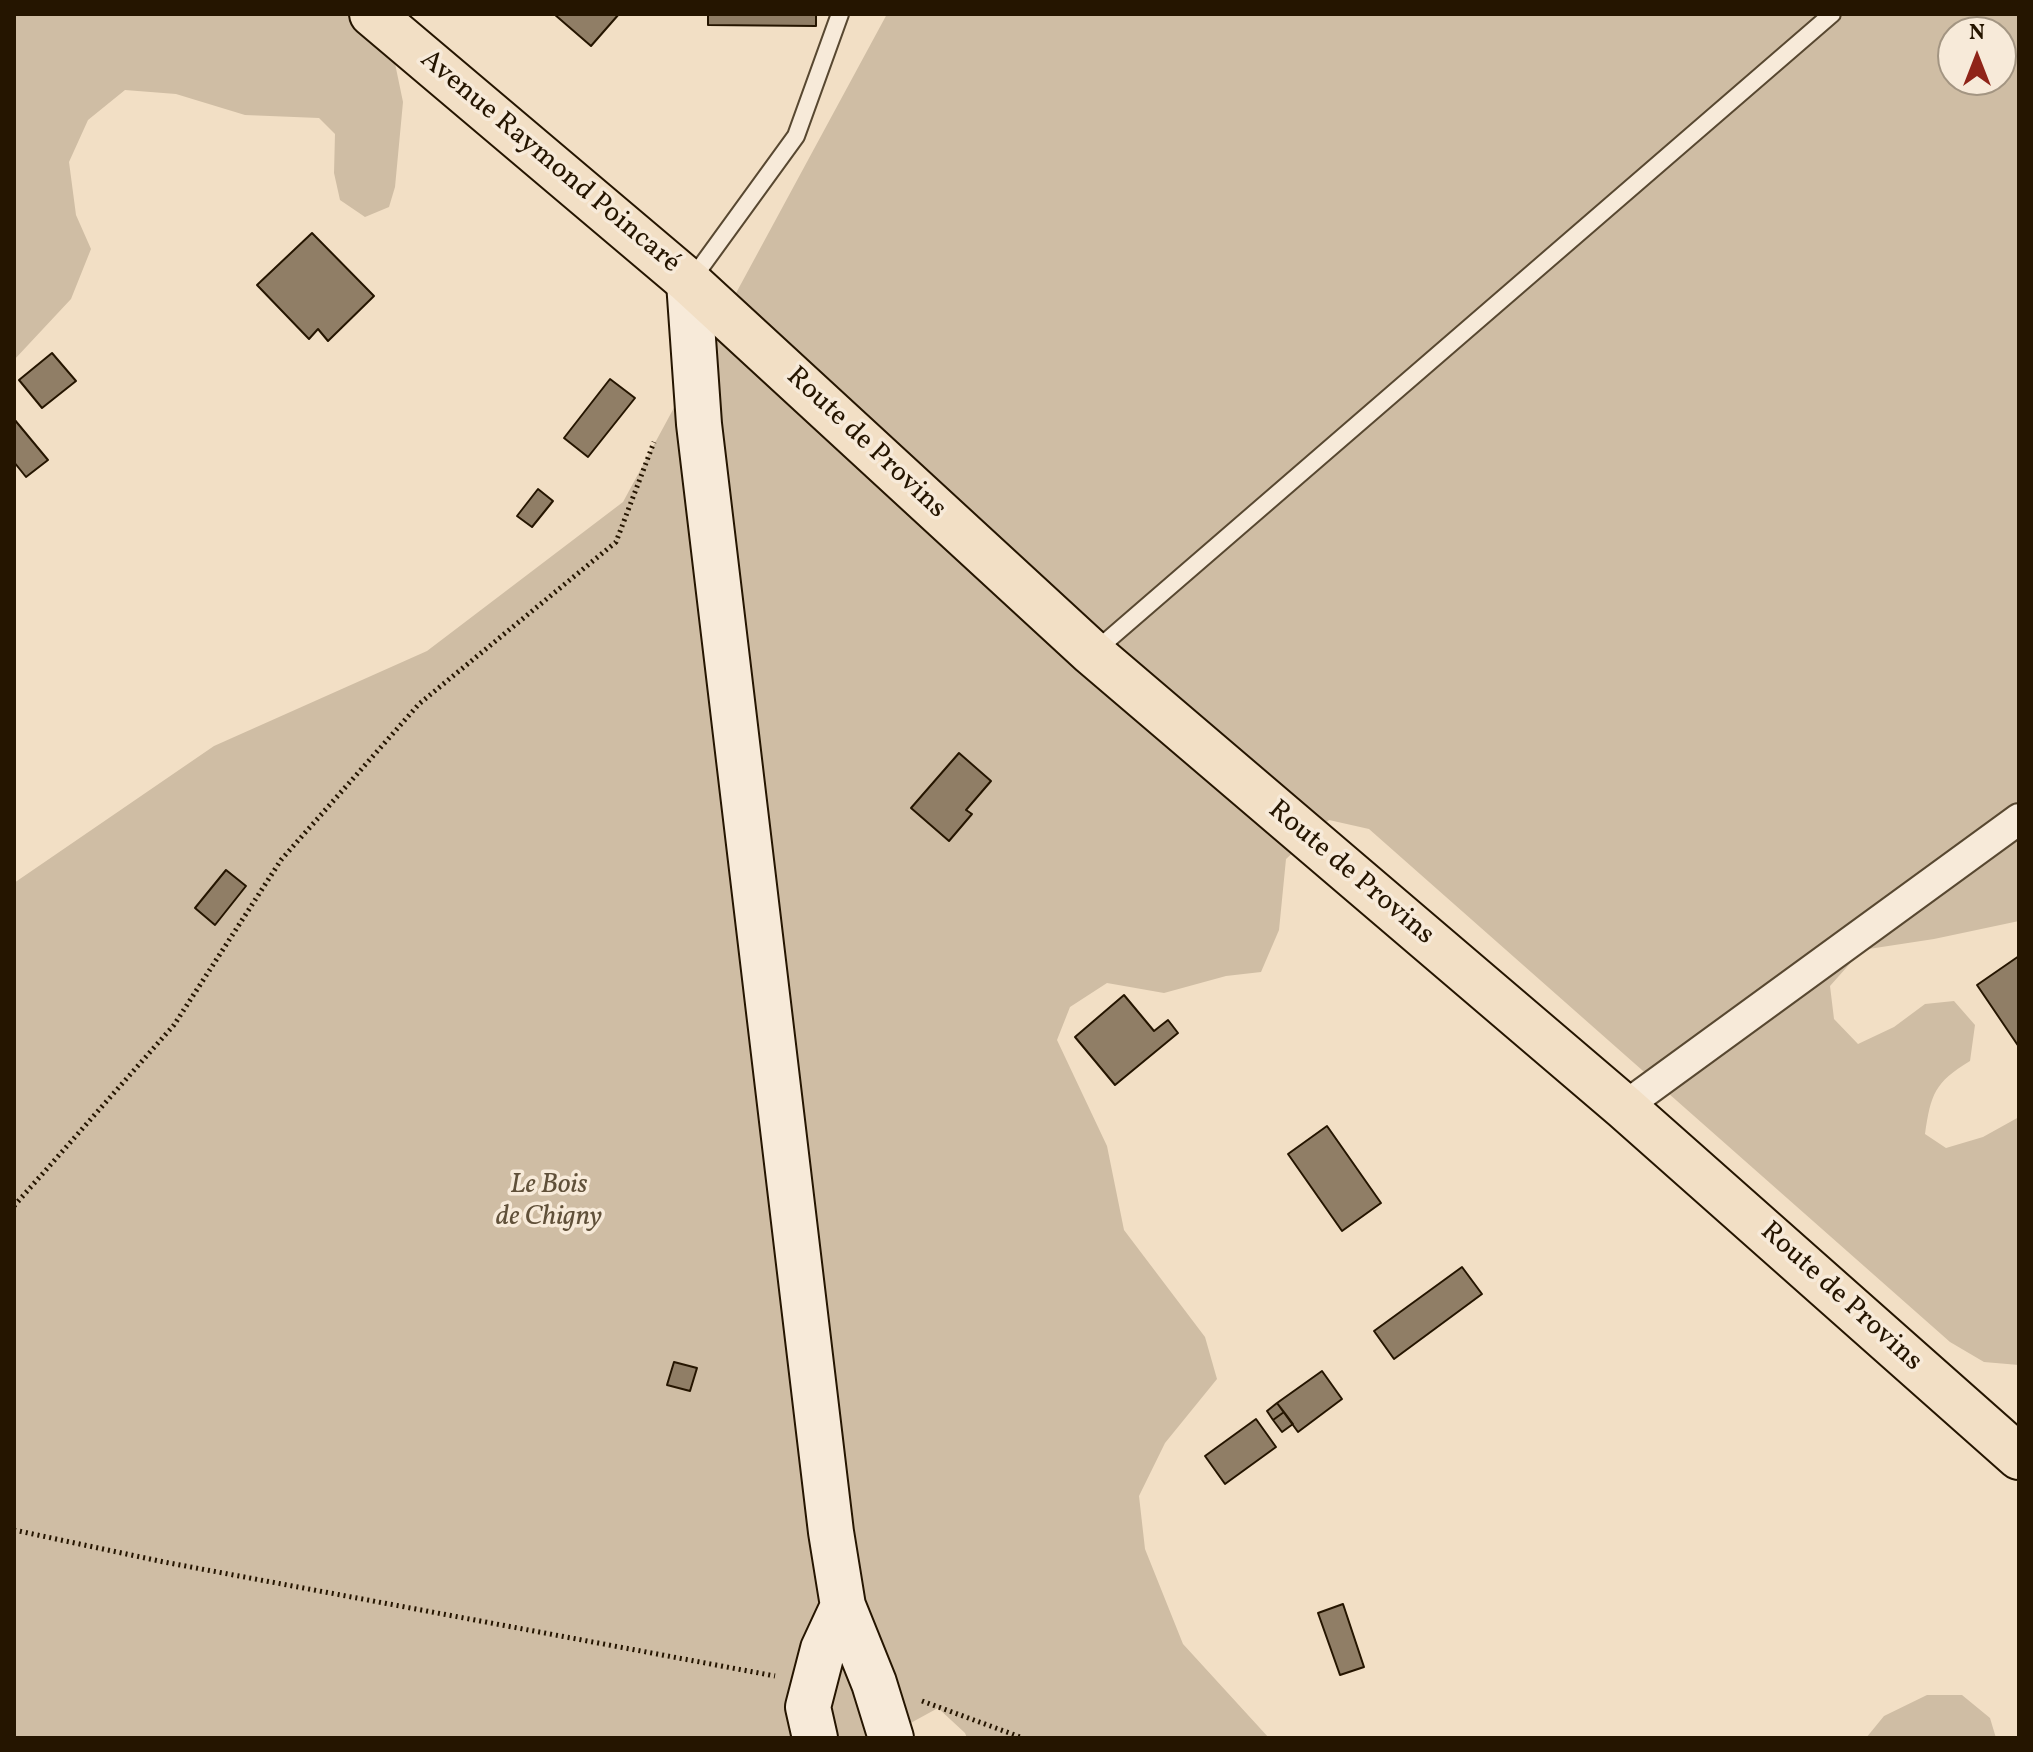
<!DOCTYPE html>
<meta charset="utf-8">
<style>
body{margin:0}
#map{position:relative;width:2033px;height:1752px;overflow:hidden;background:#f2dfc5;font-family:Vollkorn,serif}
canvas{display:block}
.frame{position:absolute;inset:0;border:16px solid #251500;pointer-events:none}
.north{position:absolute;left:1937px;top:16px;width:80px;height:80px;box-sizing:border-box;background:#f7ead9;border:2px solid #a39582;border-radius:50%;rotate:0deg;font-size:22px;font-weight:700;line-height:32px;text-align:center;color:#251500}
.north::after{content:'';display:block;margin:auto;width:28px;height:36px;background:#8f2418;clip-path:polygon(50% 0,100% 100%,50% 72%,0 100%)}
</style>
<div id="map">
<canvas width="2033" height="1752"></canvas>
<div class="frame"></div>
<div class="north">N</div>
</div>
<script>
const ctx = document.querySelector('canvas').getContext('2d');
ctx.lineJoin = 'round';
function fillPath(path, color) {
  ctx.fillStyle = color;
  ctx.fill(path, 'evenodd');
}
function stroke(path, color, width, dash) {
  ctx.strokeStyle = color;
  ctx.lineWidth = width;
  ctx.lineCap = dash ? 'butt' : 'round';
  ctx.setLineDash(dash || []);
  ctx.stroke(path);
}
function drawText(font, color, halo, rows, align = 'center') {
  ctx.font = font + ' Vollkorn,serif';
  ctx.lineWidth = 7;
  ctx.setLineDash([]);
  ctx.textBaseline = 'middle';
  ctx.strokeStyle = halo;
  ctx.fillStyle = color;
  for (const [text, x, y, turn = 0] of rows) {
    ctx.save();
    ctx.translate(x, y);
    ctx.rotate((+turn || 0) * Math.PI / 180);
    ctx.textAlign = isNaN(turn) ? turn : align;
    if (halo) ctx.strokeText(text, 0, 0);
    ctx.fillText(text, 0, 0);
    ctx.restore();
  }
}
fillPath(new Path2D(`
 M14,14h333l45,35 11,53 -8,85 -6,20 -24,10 -25,-17 -6,-27 1,-39 -16,-16 -74,-3 -69,-21 -51,-4 -37,30 -19,42 7,53 15,34 -20,50 -57,61z
 M887,14h1132v907l-85,18 -72,11 -32,36 4,33 24,25 36,-17 31,-23 29,-3 21,24 -5,36c-36,22 -39,33 -45,73l21,14 37,-11 36,-20v248l-35,-3 -34,-20 -581,-513 -40,-9 -43,39 -7,71 -18,42 -35,4 -62,17 -57,-10 -37,24 -13,33 50,106 17,84 81,107 12,42 -52,64 -26,53 6,53 38,95 86,94h-302l-2,-5 -27,-25 -31,17 -11,13h-882v-855l200,-137 213,-95 196,-149zM1953,32h48v48h-48z
 M1927,1695h35l28,23 6,20h-130l18,-22z`), '#cfbda4');
const building = new Path2D(`
 M554,14h65l-28,32z
 M708,14h108v12l-108,-1z
 M312,233l62,63 -46,45 -10,-12 -9,10 -52,-54z
 M52,353l24,28 -34,27 -23,-28z
 M610,379l25,19 -47,59 -24,-19z
 M14,419l34,41 -22,17 -12,-15z
 M538,489l15,12 -21,26 -15,-11z
 M959,753l32,28 -25,29 6,4 -23,27 -38,-33z
 M226,870l20,16 -31,39 -20,-17z
 M2019,956v91l-42,-62z
 M1124,995l30,36 14,-11 10,13 -63,52 -40,-48z
 M1327,1126l54,77 -39,28 -54,-77z
 M1462,1267l20,27 -88,65 -20,-28z
 M674,1362l23,6 -7,23 -23,-6z
 M1322,1371l20,28 -44,33 -21,-29z
 M1277,1403l7,9 -11,8 -6,-9z
 M1284,1412l9,12 -11,8 -9,-12z
 M1256,1419l20,28 -51,37 -20,-28z
 M1343,1604l21,63 -24,8 -22,-62z`);
fillPath(building, '#907e66');
stroke(building, '#251500', 2);
const lane = new Path2D(`
 M690,282l106,-146 44,-122
 M1094,652l738,-638`);
const street = new Path2D(`
 M1624,1107l395,-288`);
const secondary = new Path2D(`
 M689,282l10,142 132,1108 12,74 31,77 17,55
 M815,1738l-7,-31 15,-58 20,-43`);
const primary = new Path2D(`
 M372,14l317,268 403,371 532,454 395,350`);
stroke(lane, '#584831', 20);
stroke(street, '#584831', 34);
stroke(secondary, '#251500', 48);
stroke(primary, '#251500', 48);
stroke(new Path2D(`
 M14,1206l160,-181 107,-165 138,-156 197,-162 38,-100
 M14,1530l150,32 611,114
 M922,1701l101,37`), '#251500', 5, [2, 4]);
stroke(lane, '#f7ead9', 16);
stroke(street, '#f7ead9', 30);
stroke(secondary, '#f7ead9', 44);
stroke(primary, '#f2dfc5', 44);
drawText('28px', '#251500', '#f7ead9', [
 ["Avenue Raymond Poincaré",549,163,40],
 ["Route de Provins",865,444,43],
 ["Route de Provins",1350,874,40],
 ["Route de Provins",1840,1298,42]
]);
drawText('italic 28px', '#605039', '#f7ead9', [
 ["Le Bois",549,1187],
 ["de Chigny",549,1219]
]);
</script>
